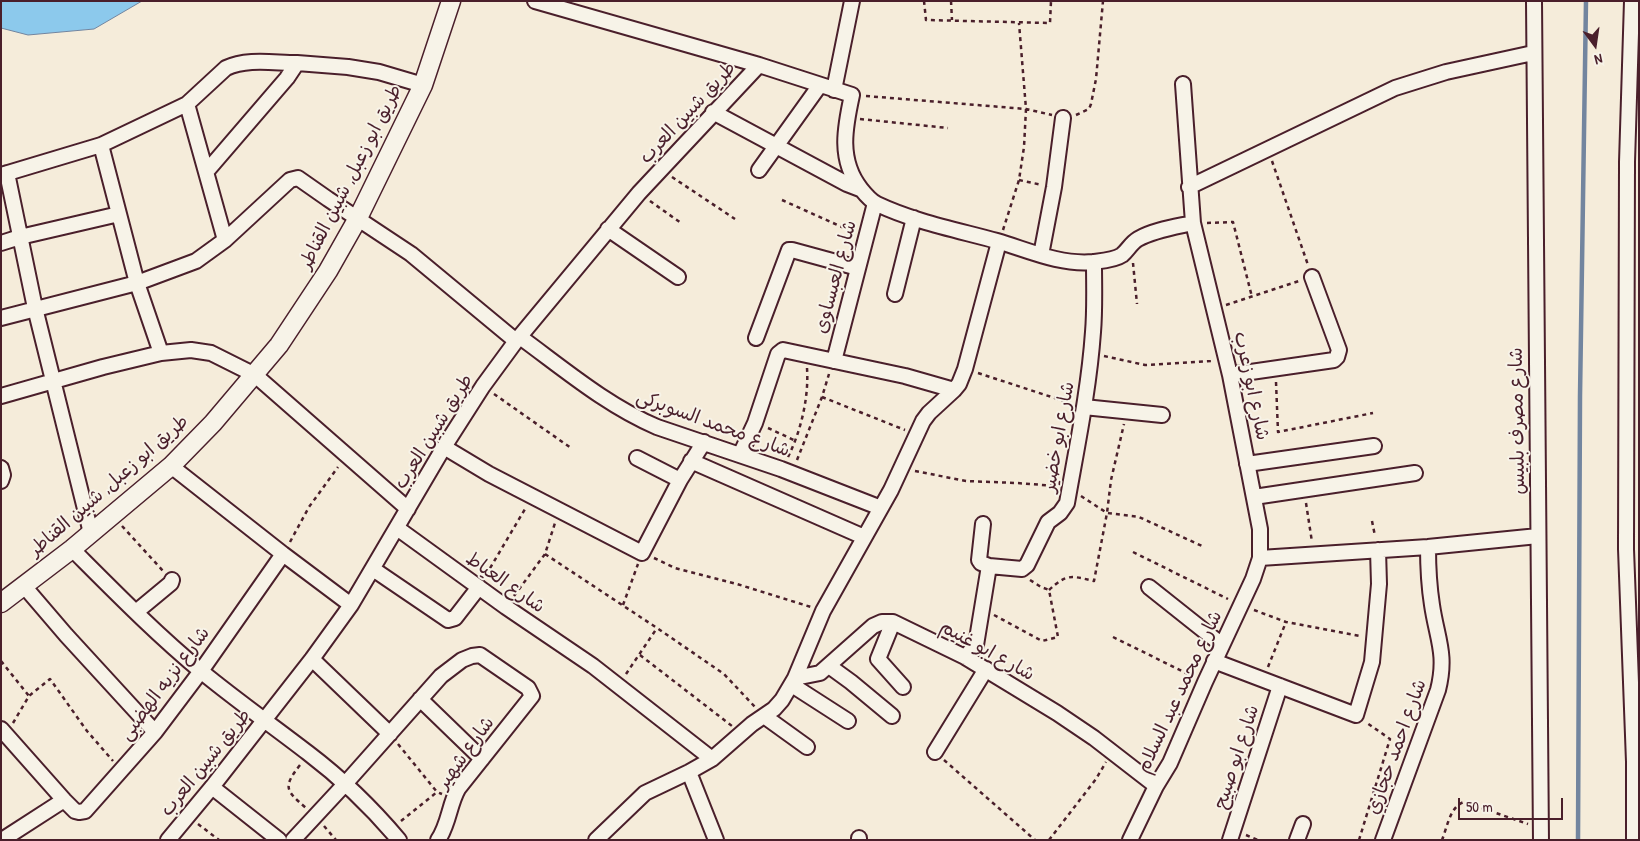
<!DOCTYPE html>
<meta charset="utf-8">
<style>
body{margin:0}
#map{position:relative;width:1640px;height:841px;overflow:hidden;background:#f5ecda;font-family:"Patrick Hand",sans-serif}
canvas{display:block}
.frame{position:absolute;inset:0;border:2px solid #4a1f2b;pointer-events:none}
.north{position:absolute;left:1570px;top:20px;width:50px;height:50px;-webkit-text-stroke:4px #f7f3e8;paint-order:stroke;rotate:166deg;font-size:14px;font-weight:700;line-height:20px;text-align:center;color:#4a1f2b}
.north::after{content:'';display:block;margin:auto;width:18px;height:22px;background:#4a1f2b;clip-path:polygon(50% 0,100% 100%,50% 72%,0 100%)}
.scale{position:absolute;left:1458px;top:798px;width:105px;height:22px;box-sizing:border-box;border:2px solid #4a1f2b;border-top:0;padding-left:6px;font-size:15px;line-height:18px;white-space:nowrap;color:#4a1f2b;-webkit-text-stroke:4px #f7f3e8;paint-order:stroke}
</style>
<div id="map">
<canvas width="1640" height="841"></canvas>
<div class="frame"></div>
<div class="north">N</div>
<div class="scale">50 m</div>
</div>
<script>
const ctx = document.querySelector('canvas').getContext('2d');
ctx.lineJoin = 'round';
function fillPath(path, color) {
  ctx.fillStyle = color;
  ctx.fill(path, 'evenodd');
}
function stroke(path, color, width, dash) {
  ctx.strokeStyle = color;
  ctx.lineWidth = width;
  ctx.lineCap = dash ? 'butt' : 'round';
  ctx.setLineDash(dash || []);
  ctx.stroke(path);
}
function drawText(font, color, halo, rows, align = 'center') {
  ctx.font = font + ' "Patrick Hand","Playpen Sans Arabic",sans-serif';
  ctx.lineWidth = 4;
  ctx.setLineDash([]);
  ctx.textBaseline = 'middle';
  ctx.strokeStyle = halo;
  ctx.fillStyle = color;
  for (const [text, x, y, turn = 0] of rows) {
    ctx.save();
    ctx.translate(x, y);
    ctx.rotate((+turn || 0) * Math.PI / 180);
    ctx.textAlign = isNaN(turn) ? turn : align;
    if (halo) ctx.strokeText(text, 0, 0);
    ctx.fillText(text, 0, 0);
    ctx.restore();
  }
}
const water = new Path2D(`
 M1,1h141l-48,28 -66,6 -27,-7z`);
fillPath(water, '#8cc9ec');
stroke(water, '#72859f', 1);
stroke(new Path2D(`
 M1578,840l2,-444 6,-395`), '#72859f', 4.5);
const minor = new Path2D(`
 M535,1l224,64 93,30c-7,32 -14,65 9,94 4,5 10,12 16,15 38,18 80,26 120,37 31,9 62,24 96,21 8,-1 22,-2 29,-7 6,-5 9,-12 16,-16 16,-9 37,-12 55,-16
 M1534,1l7,839
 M1632,1l-5,161 -1,387 8,213v78
 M834,90l18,-89
 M187,104l39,-36c21,-10 48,-5 71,-5
 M713,112l134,72 13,5
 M101,145l36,138 24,70
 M759,170l61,-85
 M207,171l80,-93 10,-15 51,4 31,5 44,13
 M7,173l28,135 56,225
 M1,175l100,-30 86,-41 38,136
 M1189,187l206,-99 51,-16 87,-19
 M608,229l70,48
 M1,243l19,-6 99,-23
 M1041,255l13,-68 9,-69
 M895,294l19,-76
 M1,318l136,-35 59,-22 29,-21 65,-60 8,-2 30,21 83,55 105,87
 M520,337c44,32 86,68 137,90l124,42 100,39
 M756,338l33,-88h3l66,18
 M834,361l41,-158
 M1230,375l104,-15 3,-3 2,-7 -27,-73
 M1,396l102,-29 58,-14 30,-3 20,3 44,22 153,134
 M1084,407l78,8
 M444,447l45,27 153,79 38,-73 24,-38
 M740,455l15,-32 23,-69 5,-4 122,26 49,14
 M637,458l43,22
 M691,461l173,76
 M1247,464l127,-18
 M171,466l112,88 68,51
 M1,468l2,7 -2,6
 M1254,497l161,-24
 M983,524l-4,36 2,3 8,3 33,3 5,-4 21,-43 12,-9 7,-10c10,-57 22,-114 26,-171 2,-23 1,-47 1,-70
 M397,528l109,79 87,59 119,93
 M72,549c42,42 84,85 130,123 34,28 71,54 106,81 33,25 64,55 91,87
 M1260,558l168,-11 110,-11
 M373,569l75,51 7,-2 24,-31
 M24,586l42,49 89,97
 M1149,587l73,58
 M136,612l35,-29 1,-3
 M893,622l-15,37 25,28
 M965,657l11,-12 13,-79
 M312,659l78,75
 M1214,661l142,54 16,-53 7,-78 -1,-34
 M829,666l22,16 41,34
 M795,678l25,-5 53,-47 9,-4h11l72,35 92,56 37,25 62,48
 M792,685l56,36
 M420,699l62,60
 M764,716l43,31
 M1,729l63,71 11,11 4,1 6,-1 70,-79 46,-61 82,-117
 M935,752l51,-83
 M689,772l27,68
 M212,787l67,53
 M2,840l62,-40
 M168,840l44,-53 100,-128 39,-54 93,-158 39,-61 33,-45 123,-148 120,-128
 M293,840l52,-56 96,-108 21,-16 10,-4 8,-1 48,33 4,8 -74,93c-9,16 -9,35 -20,51
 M596,840l49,-47 44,-21 23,-13 40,-35 22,-15 8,-9 13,-22 28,-67 68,-121 32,-69 6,-8 25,-23 5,-6 6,-15 34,-127
 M859,840v-2
 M1130,840l26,-54 14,-23 35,-81 48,-103 7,-21v-29l-30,-154 -37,-152 -10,-139
 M1230,840l50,-154
 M1297,840l6,-16
 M1383,840l55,-150c9,-36 -1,-51 -6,-85 -3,-19 -4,-39 -4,-58`);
const tertiary = new Path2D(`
 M1,603l71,-54 99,-83 42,-43 66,-78 49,-74 30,-53 65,-133 28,-84`);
stroke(minor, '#4a1f2b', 18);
stroke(tertiary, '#4a1f2b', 21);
stroke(new Path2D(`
 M924,1l2,19 124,3 1,-22
 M951,1l1,19
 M866,96l160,13 26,6
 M1076,115l13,-6 2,-5 5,-25 7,-78
 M860,119l88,9
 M1272,161l36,104
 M672,177l63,42
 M1019,180l23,5
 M782,200l71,32
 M650,201l31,22
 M1207,223l26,-1 19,75
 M1003,230l16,-50 5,-33 2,-38 -7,-86
 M1133,263l4,41
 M1226,305l73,-24
 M1104,356l41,9 68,-4
 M978,373l92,30
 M1276,382l2,50 95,-19
 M494,394l77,54
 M822,397l83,33
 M768,428l28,13
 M788,457c13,-26 21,-60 19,-89
 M797,460l25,-63 7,-23
 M915,471l51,10 51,2 39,3
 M1081,496l26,17 32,4 63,29
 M1306,503l6,39
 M1372,521l3,15
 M122,526l42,46
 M290,542l19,-35 29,-40
 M1133,552l95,47
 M545,554l112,74 67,46 31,33
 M654,558l21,10 62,16 74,23
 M486,575l39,-66
 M1030,580l11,7 8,3
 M1049,590c18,-17 23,-14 45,-9l13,-68 4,-33 13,-56
 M514,596l31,-42 10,-31
 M623,605l15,-41
 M1254,610l32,12 74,14
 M994,615l48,26 16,-4 -9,-47
 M1113,637l79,39
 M640,655l92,71
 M1,661l28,35
 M1268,667l18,-45
 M626,674l31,-46
 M13,723l16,-27 21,-17 37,52 26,30
 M398,744l39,48 5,2
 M944,760l91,80
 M300,765c-17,22 -15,25 6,43
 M401,821l36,-29
 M198,824l21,16
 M324,826l12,14
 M1246,835l12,5
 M1049,840l47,-61 10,-17
 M1359,840l31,-101 -23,-16
 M1442,840c5,-12 8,-34 22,-38l64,22`), '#4a1f2b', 2.5, [4, 4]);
stroke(minor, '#f7f3e8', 14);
stroke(tertiary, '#f7f3e8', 18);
drawText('19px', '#4a1f2b', '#f7f3e8', [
 ["طريق شبين العرب",688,113,-47],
 ["طريق ابو زعبل, شبين القناطر",351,177,-63],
 ["شارع العبساوى",836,277,-75],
 ["شارع ابو زعرب",1251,386,78],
 ["شارع مصرف بلبيس",1518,421,-91],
 ["شارع محمد السوبركى",713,424,20],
 ["طريق شبين العرب",434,432,-58],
 ["شارع ابو خضير",1059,437,-80],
 ["طريق ابو زعبل, شبين القناطر",109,486,-41],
 ["شارع العياط",505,583,35],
 ["شارع ابو غنيم",987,651,29],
 ["شارع نزيه الهضبى",165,684,-53],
 ["شارع محمد عبد السلام",1180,692,-65],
 ["شارع احمد حجازي",1397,747,-70],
 ["شارع شهير",466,753,-54],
 ["شارع ابو صبيح",1237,757,-72],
 ["طريق شبين العرب",206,763,-51]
]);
</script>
